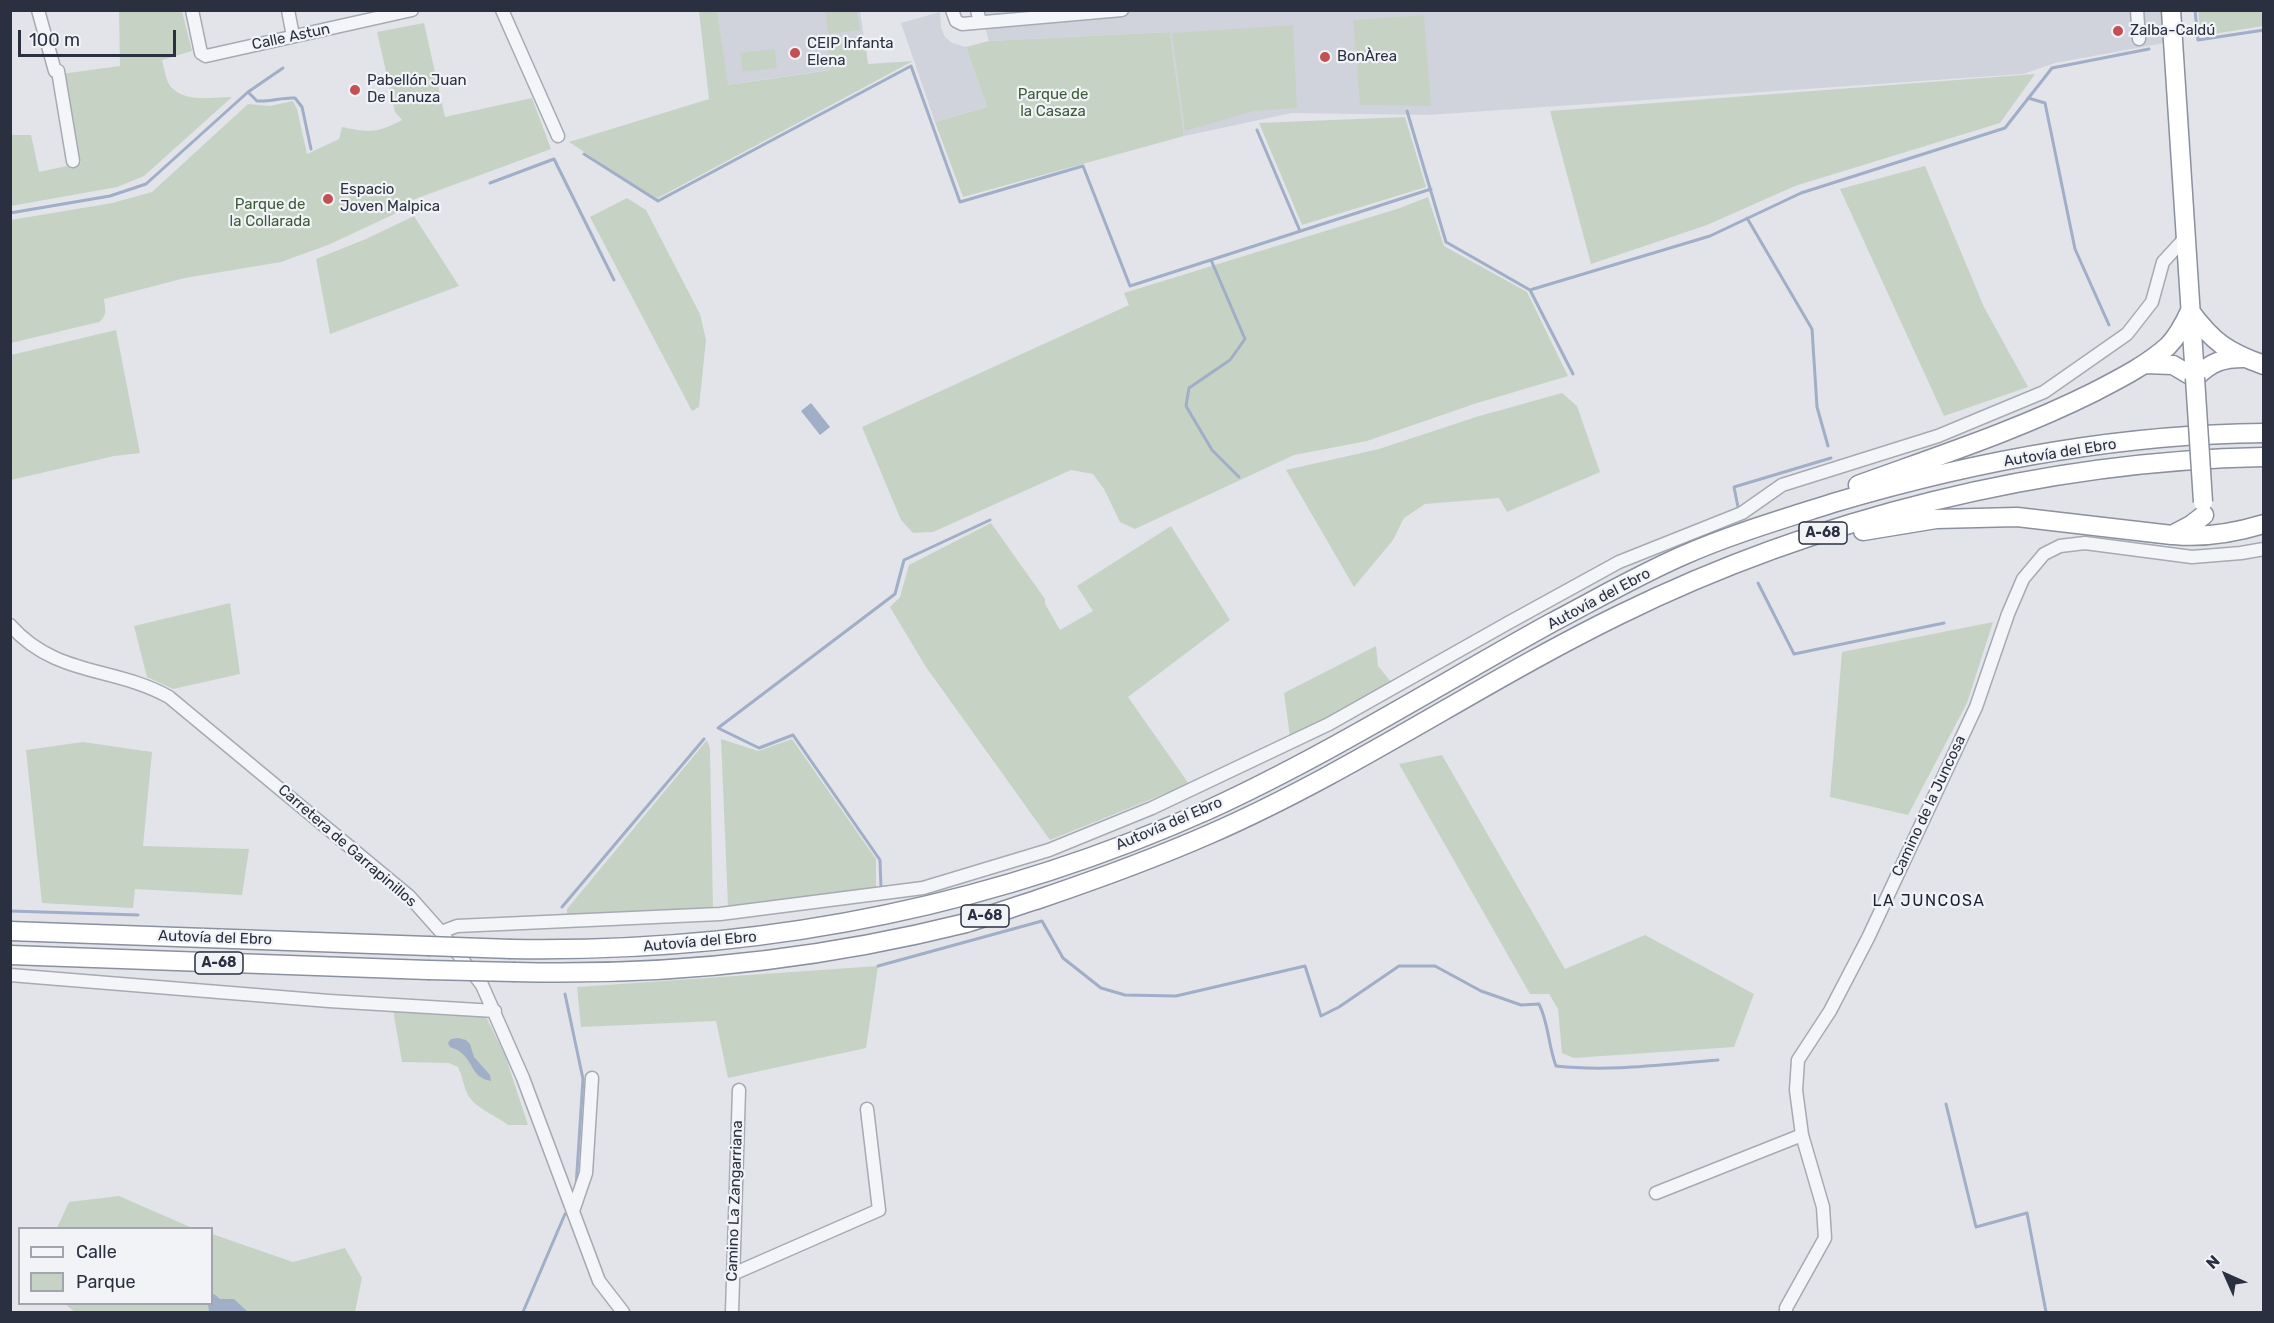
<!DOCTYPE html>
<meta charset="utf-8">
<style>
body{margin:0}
#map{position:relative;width:2274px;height:1323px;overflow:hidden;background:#e2e4e9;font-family:Rubik,sans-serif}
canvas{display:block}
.frame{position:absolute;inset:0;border:12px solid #2b3040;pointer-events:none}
.legend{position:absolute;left:18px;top:1227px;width:195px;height:78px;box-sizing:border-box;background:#f1f3f7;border:2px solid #a2a5ae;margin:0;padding:8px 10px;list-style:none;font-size:18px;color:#2b3040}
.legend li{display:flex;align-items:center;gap:12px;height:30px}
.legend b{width:30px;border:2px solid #a2a5ae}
.north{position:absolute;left:2196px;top:1245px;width:60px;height:60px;-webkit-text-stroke:4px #f1f3f7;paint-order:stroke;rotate:315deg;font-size:16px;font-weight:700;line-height:24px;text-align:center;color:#2b3040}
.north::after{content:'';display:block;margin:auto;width:21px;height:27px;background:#2b3040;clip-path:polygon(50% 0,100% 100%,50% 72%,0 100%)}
.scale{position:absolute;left:18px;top:30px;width:158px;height:27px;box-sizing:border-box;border:3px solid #2b3040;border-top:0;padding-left:8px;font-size:18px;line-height:21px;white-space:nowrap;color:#2b3040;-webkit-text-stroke:4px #f1f3f7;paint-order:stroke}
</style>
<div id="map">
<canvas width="2274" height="1323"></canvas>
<div class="frame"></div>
<ul class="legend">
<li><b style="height:8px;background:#f4f5f8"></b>Calle</li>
<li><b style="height:16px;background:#c6d3c4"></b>Parque</li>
</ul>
<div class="north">N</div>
<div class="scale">100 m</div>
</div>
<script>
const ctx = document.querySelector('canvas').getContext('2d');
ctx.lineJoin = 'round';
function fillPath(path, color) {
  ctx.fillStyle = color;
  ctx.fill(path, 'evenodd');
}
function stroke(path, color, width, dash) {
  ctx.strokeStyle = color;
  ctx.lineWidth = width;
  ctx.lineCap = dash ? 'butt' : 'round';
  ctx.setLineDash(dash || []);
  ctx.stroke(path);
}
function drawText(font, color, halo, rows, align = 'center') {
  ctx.font = font + ' Rubik,sans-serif';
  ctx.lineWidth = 4.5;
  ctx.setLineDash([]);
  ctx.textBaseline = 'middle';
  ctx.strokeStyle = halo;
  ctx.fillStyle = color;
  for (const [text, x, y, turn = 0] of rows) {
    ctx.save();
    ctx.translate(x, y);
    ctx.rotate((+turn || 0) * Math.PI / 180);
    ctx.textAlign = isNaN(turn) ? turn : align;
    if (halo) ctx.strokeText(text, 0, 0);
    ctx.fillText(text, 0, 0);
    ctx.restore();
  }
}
fillPath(new Path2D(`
 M2162,10l2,33 -109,20 -32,11 -595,41 -136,-2 -108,23 -14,-104 -181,9 -9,-30z
 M717,11h143l8,53 -141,21z
 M940,12l1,16 4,9 7,6 14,4 21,60 -52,15 -34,-99z`), '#d0d3db');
fillPath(new Path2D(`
 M119,11h63l10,40 -30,9c2,8 4,21 9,27 14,16 42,10 61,10l-88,79 -27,11 -106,19 -1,-71h21l8,37 42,-9 -20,-89 59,-8z
 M699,11h18l11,74 102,-15 -4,-29 38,-6 4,29 45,-3 -257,138 -87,-57 140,-43z
 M825,11h32l3,19 -32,4z
 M2198,11h65v15l-62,10z
 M1424,15l7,91 -71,-1 -7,-85z
 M424,23l21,94 87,-19 19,51 -144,53 -4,8 -75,35 -47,17 -96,16 -81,21c1,10 4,16 -5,23l-88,21v-123l101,-17 40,-11 96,-88 22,2 23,-5 4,8 10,45 32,-15 3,-12c27,6 36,6 60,-7l-7,-8 -18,-80z
 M1293,25l4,83 -43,3 -69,20 -13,-98z
 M1170,32l14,104 -221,61 -28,-75 52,-15 -21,-60 23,-6z
 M775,49l2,19 -34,4 -3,-19z
 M2035,74l-35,49 -205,63 -88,39 -116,39 -41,-153z
 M1405,117l21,70 -124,38 -43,-102z
 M1925,166l59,141 44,80 -84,29 -104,-227z
 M1428,197l16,49 83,46 41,84 -94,28 -107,37 -73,14 -159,74 -15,-7 -16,-33 -11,-15 -22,-4 -138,62 -20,1 -12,-13 -39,-93 267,-122 -5,-12 276,-85z
 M627,198l19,12 54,104 6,26 -7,67 -7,4 -102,-194z
 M414,216l45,70 -129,48 -14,-75 50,-20z
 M116,330l24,123 -26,3 -103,24v-125z
 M1562,393l15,13 23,66 -93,40 -8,-14 -74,6 -21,14 -11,22 -39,47 -68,-117 93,-21 97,-32z
 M991,523l54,76v5l15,26 33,-19 -16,-25 94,-60 59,94 -102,77 61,87 -139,56 -124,-173 -36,-60 10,-10 9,-32z
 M230,603l10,71 -67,15 -26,-12 -13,-51z
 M1993,622l-26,81 -59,112 -78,-18 12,-145z
 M1376,646l2,20 14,17 -102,54 -6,-44z
 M721,739l37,12 34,-12 84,120v29l-148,18z
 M707,740l3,9 3,159 -146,9v-8z
 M83,742l69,10 -9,94 106,3 -7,46 -107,-6 -2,19 -91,-5 -16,-153z
 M1442,755l123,214 80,-34 109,59 -20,53 -160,11 -12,-5 -4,-44 -9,-15h-19l-131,-230z
 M878,966l-12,82 -138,30 -12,-57 -135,6 -4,-40z
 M393,1010l93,7 19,38 23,70h-20c-14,-11 -35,-17 -42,-34 -3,-8 -4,-16 -8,-24l-9,-4 -47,-1z
 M119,1196l71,31 5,1h-138l12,-26z
 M212,1234l81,28 52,-14 17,30 -7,34h-280l-10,-8h147z`), '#c6d3c4');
fillPath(new Path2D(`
 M811,403l19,24 -10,8 -19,-24z
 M458,1038l8,2 4,4 4,13 16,18 1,6c-24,-4 -15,-26 -41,-34l-2,-4 3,-4z
 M214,1294l6,5h14l14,13h-39l-1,-8h4v-8z`), '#a0aec7');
stroke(new Path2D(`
 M2195,10l3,30 66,-10
 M248,92l9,9c14,1 25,-4 38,-3l7,9 9,42
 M2028,98l17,5 30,146 34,76
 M1407,111l39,131 84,48 180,-54 91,-43 204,-65 47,-60 97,-19
 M1257,130l43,101
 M584,154l74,47 253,-135 49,136 123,-36 47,120 301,-97
 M490,183l64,-24 60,121
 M10,213l100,-17 36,-12 102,-92 35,-24
 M1747,218l65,111 5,78 11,39
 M1211,260l34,79 -15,21 -41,28 -3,18 26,44 27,27
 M1530,290l43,84
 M1738,507l-4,-20 97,-29
 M1758,583l36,71 150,-31
 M881,888l-1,-28 -87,-125 -34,13 -41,-20 177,-134 9,-34 86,-40
 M562,907l142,-168
 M10,911l128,4
 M878,966l164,-45 21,37 38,30 24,7 51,1 129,-30 16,50 18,-9 60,-41h36l46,25 40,14 18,-1c10,20 9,41 17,62 53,6 109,-2 162,-6
 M565,994l18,85 -7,108
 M1946,1104l30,123 51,-14 19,99
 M523,1312l42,-98`), '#a0aec7', 3);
const minor = new Path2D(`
 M38,10l17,61h3l15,90
 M192,10l9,43 5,3 206,-46
 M288,10l5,26
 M502,10l56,126
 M952,10l4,11 6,3 160,-14
 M977,10l3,12
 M2137,10l2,29
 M10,625c46,52 104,41 159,72l240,199 32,36 41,53 41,93 76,203 24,31
 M441,932l16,-6 263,-12 203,-26 126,-38 103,-42 177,-84 179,-101 111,-61 123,-49 40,-28 156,-49 106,-44 83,-58 25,-32 11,-40 22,-24
 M10,975l319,26 166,10
 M1656,1193l146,-58
 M573,1211l13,-38 6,-95
 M733,1274l146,-64 -12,-101
 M732,1312l7,-222
 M1786,1312v-4l39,-70 -2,-31 -21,-72 -6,-45 2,-30 32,-49 38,-73 108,-231 32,-93 15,-35 21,-25 16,-8 25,-3 107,14 49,-4 23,-4`);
const highway = new Path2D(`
 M2171,10l24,368
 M2190,311c23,31 37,41 74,54
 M2144,364l29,1 22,13
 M2195,378c16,-16 27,-20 49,-20
 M1858,485c80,-29 160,-55 236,-93 25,-13 53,-27 74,-46 10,-10 16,-22 22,-35
 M1863,531l73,-12 81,-2 155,18 19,-10 13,-10
 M2174,535c30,3 60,-2 90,-11
 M10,931l418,15
 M511,949c243,4 474,-39 697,-139 118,-54 229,-124 343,-187 44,-23 87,-48 133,-68 48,-21 99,-36 149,-52 138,-41 286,-69 431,-70
 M10,955l418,15
 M515,972c152,4 303,-12 451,-49 24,-7 47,-16 70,-23 59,-20 117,-41 174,-66 142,-62 270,-151 409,-219 197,-97 425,-154 645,-158`);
stroke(minor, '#a7aab3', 15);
stroke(highway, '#8a909f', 21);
stroke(minor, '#f4f5f8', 12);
stroke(highway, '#fff', 18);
const highwayBridge = new Path2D(`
 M2195,378l8,124
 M428,946l83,3
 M428,970l87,2`);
stroke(highwayBridge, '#8a909f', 21, []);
stroke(highwayBridge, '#fff', 18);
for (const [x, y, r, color] of [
 [2118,31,6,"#c55053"],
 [795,53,6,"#c55053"],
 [1325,57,6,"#c55053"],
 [355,90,6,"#c55053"],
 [328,199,6,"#c55053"]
]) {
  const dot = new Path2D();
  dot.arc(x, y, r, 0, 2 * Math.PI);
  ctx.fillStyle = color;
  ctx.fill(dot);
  stroke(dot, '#f1f3f7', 2);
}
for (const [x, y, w] of [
 [1823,533,48],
 [985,916,48],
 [219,963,48]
]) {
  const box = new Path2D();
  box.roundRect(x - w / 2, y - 11, w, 22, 4.5);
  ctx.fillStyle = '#f1f3f7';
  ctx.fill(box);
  stroke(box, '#2b3040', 1.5);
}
drawText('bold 14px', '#2b3040', null, [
 ["A-68",1823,533],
 ["A-68",985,916],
 ["A-68",219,963]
]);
drawText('15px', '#2b3040', '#f1f3f7', [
 ["Zalba-Caldú",2130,31],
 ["CEIP Infanta",807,44],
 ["Elena",807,61],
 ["BonÀrea",1337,57],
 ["Pabellón Juan",367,81],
 ["De Lanuza",367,98],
 ["Espacio",340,190],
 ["Joven Malpica",340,207]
], 'left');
drawText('15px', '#2b3040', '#f1f3f7', [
 ["Calle Astun",291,37,-12],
 ["Autovía del Ebro",2060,453,-9],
 ["Autovía del Ebro",1599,599,-28],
 ["Camino de la Juncosa",1929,806,-65],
 ["Autovía del Ebro",1169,824,-23],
 ["Carretera de Garrapinillos",347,846,41],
 ["Autovía del Ebro",215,938,2],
 ["Autovía del Ebro",700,942,-5],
 ["Camino La Zangarriana",735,1201,-88]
]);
drawText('15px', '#3c5b39', '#f1f3f7', [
 ["Parque de",1053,95],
 ["la Casaza",1053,112],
 ["Parque de",270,205],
 ["la Collarada",270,222]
]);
ctx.letterSpacing = '1.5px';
drawText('16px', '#1d2131', '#f1f3f7', [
 ["LA JUNCOSA",1929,901]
]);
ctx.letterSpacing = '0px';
</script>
